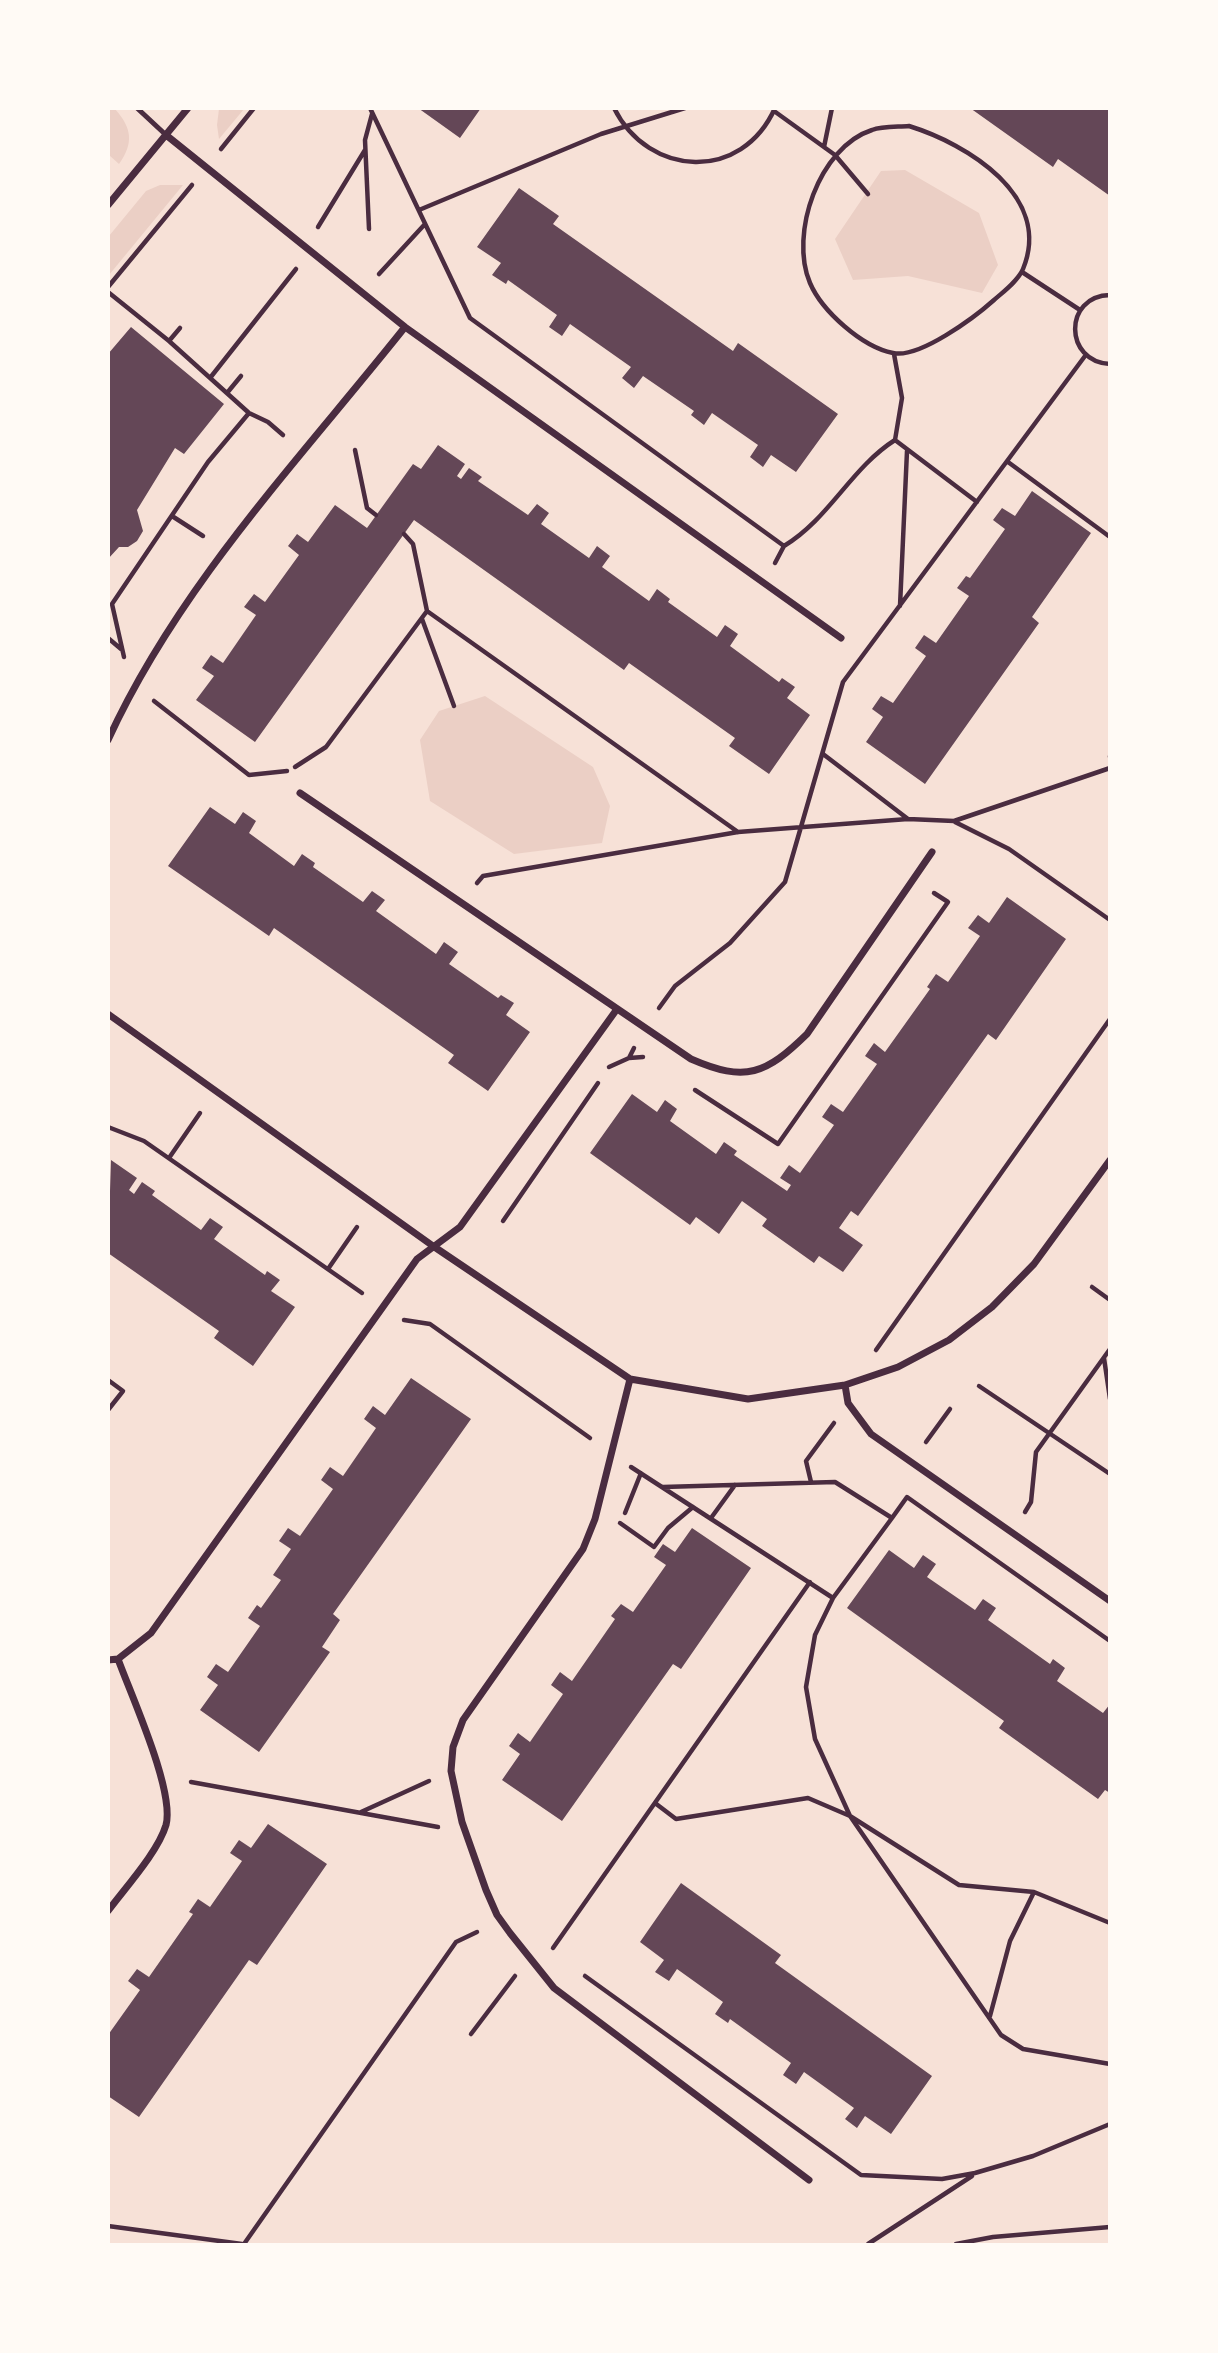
<!DOCTYPE html>
<style>
body{margin:0}
#map{position:relative;width:1218px;height:2353px;overflow:hidden;background:#f7e1d7;font-family:Mulish,sans-serif}
canvas{display:block}
.frame{position:absolute;inset:0;border:110px solid #fffaf5;pointer-events:none}
</style>
<div id="map">
<canvas width="1218" height="2353"></canvas>
<div class="frame"></div>
</div>
<script>
const ctx = document.querySelector('canvas').getContext('2d');
ctx.lineJoin = 'round';
function fillPath(path, color) {
  ctx.fillStyle = color;
  ctx.fill(path, 'evenodd');
}
function stroke(path, color, width, dash) {
  ctx.strokeStyle = color;
  ctx.lineWidth = width;
  ctx.lineCap = dash ? 'butt' : 'round';
  ctx.setLineDash(dash || []);
  ctx.stroke(path);
}
fillPath(new Path2D(`
 M108,109h7c17,19 19,34 4,55l-10,-9z
 M219,109h25l-25,30 -2,-14z
 M905,170l74,43 19,52 -16,28 -74,-17 -55,4 -18,-41 46,-68z
 M160,185h23l-74,90v-39l37,-45z
 M485,696l108,71 17,39 -8,37 -88,11 -84,-53 -10,-61 19,-29z`), '#ebcfc5');
fillPath(new Path2D(`
 M418,108h63l-21,30z
 M970,108h140v88l-52,-37 -5,8z
 M519,188l40,28 -6,8 180,127 5,-8 100,71 -42,58 -25,-17 -8,12 -13,-10 8,-12 -46,-32 -8,12 -13,-10 3,-4 -51,-35 -9,12 -12,-10 9,-11 -61,-43 -8,12 -13,-9 8,-12 -49,-35 -2,4 -14,-9 9,-12 -24,-16z
 M131,327l93,77 -40,50 -9,-6 -38,62 6,21 -6,10 -9,6h-9l-11,12v-205z
 M438,445l27,19 -8,12 4,3 8,-11 13,9 -4,4 50,34 9,-11 12,9 -8,11 48,34 8,-12 13,10 -8,11 47,34 8,-12 13,10 -2,3 49,35 8,-12 13,9 -8,12 49,36 3,-4 13,9 -8,11 23,17 -41,59 -40,-28 6,-8 -106,-75 -5,7 -210,-150 -159,222 -59,-42 18,-24 -12,-8 9,-13 12,8 33,-48 -12,-8 10,-13 11,8 34,-47 -11,-9 9,-12 11,8 27,-37 32,23 46,-64 8,5z
 M1032,491l59,42 -59,84 7,6 -114,161 -59,-42 17,-25 -11,-8 9,-13 12,7 33,-47 -11,-8 9,-13 12,8 33,-47 -12,-8 9,-12 4,2 35,-49 -12,-9 9,-12 13,8z
 M210,807l25,17 8,-12 13,9 -7,12 45,33 8,-12 13,9 -2,4 50,35 9,-11 13,9 -9,11 60,43 8,-12 14,10 -9,12 49,34 3,-3 13,8 -8,12 24,17 -42,59 -40,-28 6,-8 -180,-127 -5,8 -101,-70z
 M1007,897l59,42 -70,101 -8,-6 -130,182 -7,-5 -12,17 24,17 -20,27 -24,-16 -5,7 -52,-37 5,-7 -25,-18 -23,33 -23,-17 -6,8 -100,-72 42,-59 25,18 8,-12 12,9 -7,12 46,33 8,-12 13,9 -3,4 53,36 4,-6 -11,-7 9,-13 11,8 34,-48 -12,-8 9,-13 12,8 34,-48 -12,-8 9,-13 11,9 45,-63 -3,-2 9,-13 12,8 32,-46 -12,-8 10,-13 11,8z
 M111,1160l26,18 -8,12 5,4 8,-12 13,9 -3,4 49,35 9,-12 13,9 -9,12 51,36 2,-4 13,9 -9,11 24,16 -42,59 -39,-28 5,-7 -111,-78z
 M411,1378l60,41 -138,195 7,6 -18,27 8,5 -71,100 -59,-42 18,-25 -11,-8 9,-13 12,8 32,-46 -12,-8 9,-13 4,3 20,-28 -8,-5 18,-26 -12,-8 9,-13 12,8 33,-47 -12,-9 9,-13 13,9 33,-48 -12,-9 9,-13 12,9z
 M692,1528l59,40 -70,101 -8,-5 -111,157 -60,-41 18,-26 -11,-8 9,-13 12,9 33,-48 -12,-9 9,-13 12,9 43,-62 -4,-3 10,-12 12,8 33,-47 -12,-8 9,-13 12,8z
 M889,1550l25,18 9,-13 13,9 -9,13 48,33 8,-11 13,9 -8,12 62,44 3,-5 12,9 -8,13 46,32 7,-9v89l-5,-3 -7,9 -99,-71 5,-7 -157,-113z
 M268,1824l59,40 -70,101 -8,-5 -110,157 -31,-21v-61l32,-45 -12,-9 9,-12 12,8 44,-63 -4,-2 9,-13 12,8 32,-46 -12,-8 9,-13 12,8z
 M681,1883l100,72 -6,8 157,113 -41,58 -26,-18 -8,12 -12,-9 9,-11 -50,-36 -8,12 -13,-9 8,-12 -61,-44 -2,4 -13,-9 8,-12 -46,-33 -8,12 -14,-9 9,-12 -24,-18z`), '#644757');
stroke(new Path2D(`
 M370,108l100,210 314,228c45,-27 67,-78 111,-106l82,62
 M614,108c35,70 128,74 161,0
 M774,111l61,44 33,39
 M909,126c58,18 144,70 114,143 -5,12 -20,23 -29,31 -19,17 -75,59 -101,53 -31,-6 -71,-42 -83,-70 -21,-49 9,-136 62,-153 10,-4 25,-3 37,-4z
 M824,147l8,-39
 M221,149l33,-41
 M419,210l182,-76 84,-26
 M318,227l47,-77
 M369,229l-4,-89 7,-26
 M1022,272l58,38
 M379,274l46,-50
 M108,287l84,-102
 M108,292l61,49 80,72 19,9 15,13
 M1110,295c-47,1 -46,67 0,69
 M169,341l11,-13
 M894,354l8,44 -7,42
 M210,378l86,-109
 M227,393l14,-17
 M355,450l12,58 9,7
 M1008,462l102,75
 M172,516l31,20
 M404,534l9,10 14,67
 M775,563l9,-17
 M900,606l7,-155
 M422,619l32,87
 M108,638l13,11
 M124,657l-12,-53 96,-142 41,-49
 M154,701l95,74 38,-4
 M823,754l85,65
 M1110,756v1
 M295,767l31,-20 101,-136 311,221
 M955,822l54,27 101,71
 M477,883l6,-7 255,-44 170,-13 46,2 156,-53
 M659,1008l16,-22 55,-43 55,-61 58,-200 242,-326
 M629,1058l5,-10
 M609,1067l20,-9 14,-1
 M695,1090l83,54 170,-242 -14,-9
 M108,1127l36,14 218,152
 M169,1158l31,-45
 M503,1221l95,-138
 M328,1269l29,-42
 M1092,1287l18,13
 M404,1320l26,4 160,114
 M876,1350l234,-331
 M1104,1358l6,41
 M108,1380l15,11 -15,19
 M979,1386l131,88
 M926,1442l24,-33
 M631,1467l202,131
 M811,1482l-5,-21 28,-38
 M663,1487l172,-5 57,36 15,-21 203,144
 M1025,1512l6,-10 5,-50 74,-103
 M625,1513l16,-40
 M711,1518l24,-33
 M892,1518l-59,80 -18,37 -9,52 9,52 35,77 109,69 75,7 76,31
 M620,1523l34,24 14,-19 25,-21
 M191,1782l247,45
 M655,1803l21,16 132,-21 42,18 151,219 22,14 87,15
 M361,1812l68,-31
 M553,1948l257,-366
 M585,1976l276,199 81,4 33,-6 58,-17 77,-32
 M990,2016l20,-75 24,-49
 M471,2034l44,-58
 M108,2226l134,18
 M244,2244l212,-302 21,-10
 M868,2244l104,-68
 M956,2244l37,-7 117,-10`), '#4a2c40', 4.5);
stroke(new Path2D(`
 M137,108l29,27`), '#4a2c40', 5);
stroke(new Path2D(`
 M166,135l239,192 436,311
 M108,205l80,-97
 M108,740c71,-155 192,-281 297,-413
 M300,793l391,266c55,24 75,15 116,-25l125,-182
 M108,1014l325,232 197,133 118,20 97,-14 53,-18 51,-27 43,-33 42,-43 76,-104
 M630,1379l-35,140 -12,30 -120,171 -10,27 -2,24 11,51 24,68 11,25 13,18 44,55 255,192
 M845,1385l3,18 23,31 239,167
 M108,1660l10,-1 33,-26 266,-374 43,-32 157,-218
 M108,1911c17,-23 50,-59 58,-86 9,-34 -35,-130 -48,-166`), '#4a2c40', 7);
</script>
